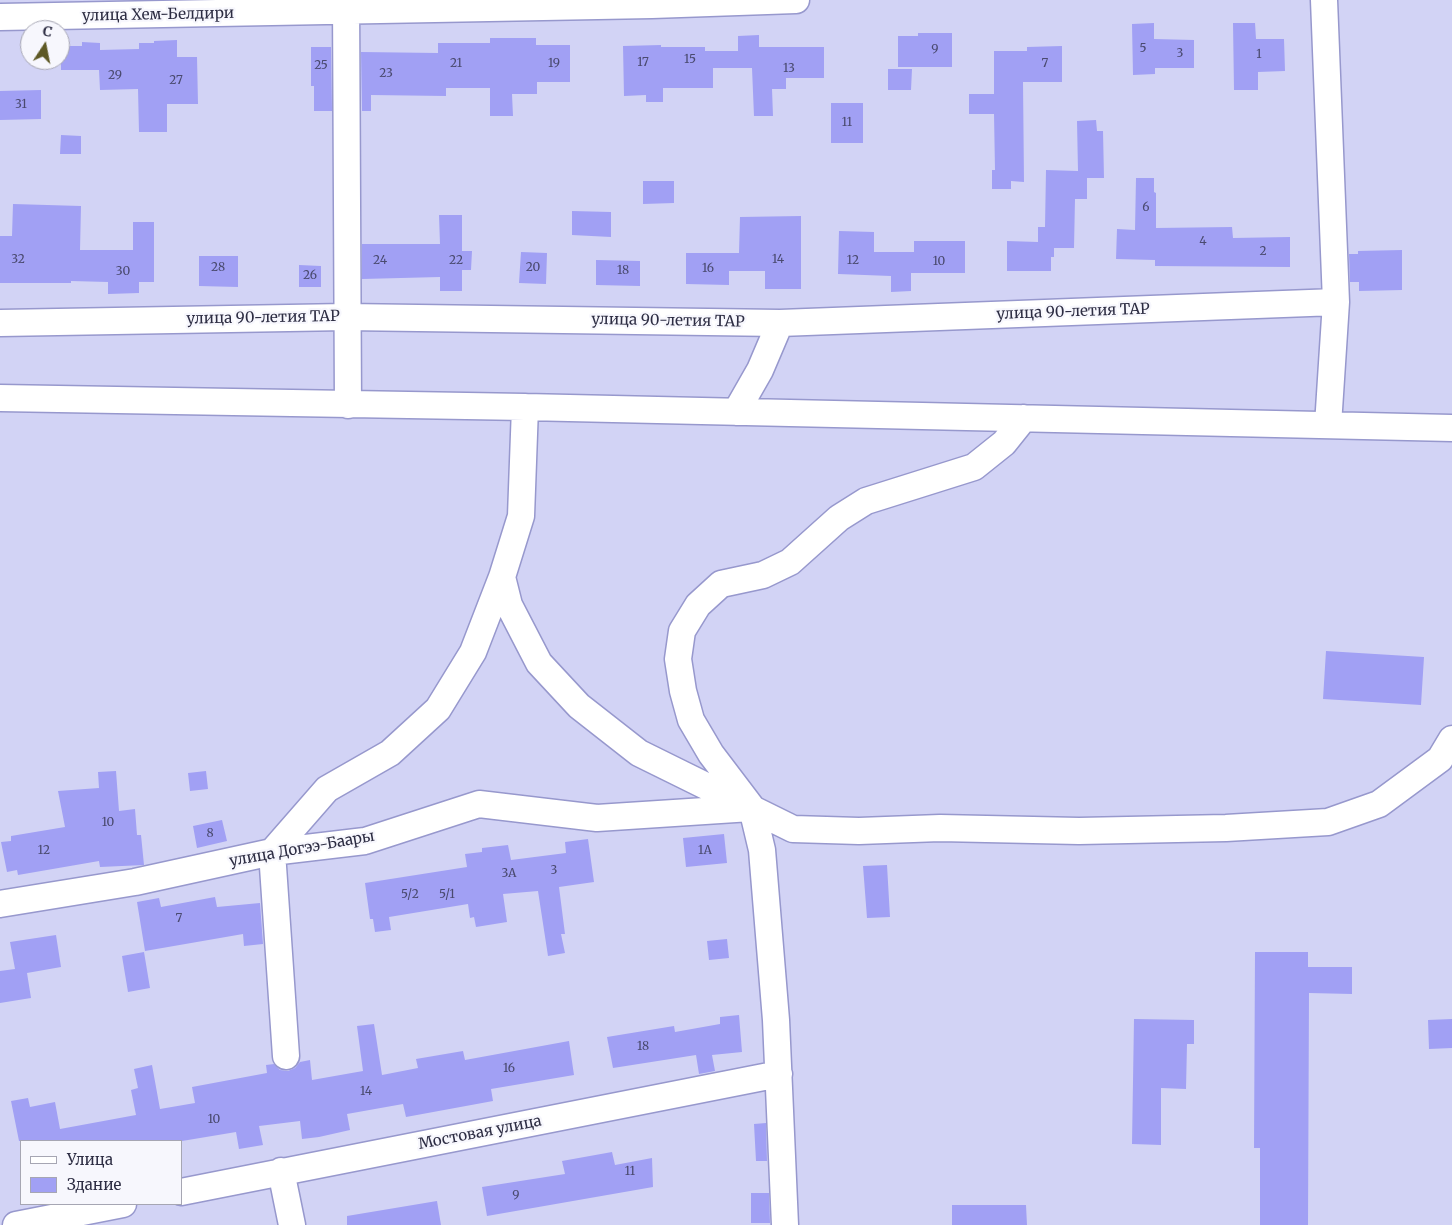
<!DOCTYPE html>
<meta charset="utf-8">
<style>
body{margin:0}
#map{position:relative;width:1452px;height:1225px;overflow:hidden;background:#d2d3f5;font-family:Merriweather,serif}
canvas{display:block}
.legend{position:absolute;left:20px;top:1140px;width:162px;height:65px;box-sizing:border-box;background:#f7f7fd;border:1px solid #a6a6b3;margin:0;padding:6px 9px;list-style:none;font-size:15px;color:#2d2d43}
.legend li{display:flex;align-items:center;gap:10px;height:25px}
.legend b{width:25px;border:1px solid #a6a6b3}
.north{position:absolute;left:20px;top:20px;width:50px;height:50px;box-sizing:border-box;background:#f7f7fd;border:1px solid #a6a6b3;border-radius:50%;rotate:11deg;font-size:14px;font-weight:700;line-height:20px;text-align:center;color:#2d2d43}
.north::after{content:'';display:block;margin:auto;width:18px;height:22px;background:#5e5925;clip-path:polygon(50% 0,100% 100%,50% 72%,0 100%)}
</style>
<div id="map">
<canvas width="1452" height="1225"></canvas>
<ul class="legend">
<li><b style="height:6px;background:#fff"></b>Улица</li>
<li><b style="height:14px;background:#a1a0f4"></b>Здание</li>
</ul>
<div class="north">С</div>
</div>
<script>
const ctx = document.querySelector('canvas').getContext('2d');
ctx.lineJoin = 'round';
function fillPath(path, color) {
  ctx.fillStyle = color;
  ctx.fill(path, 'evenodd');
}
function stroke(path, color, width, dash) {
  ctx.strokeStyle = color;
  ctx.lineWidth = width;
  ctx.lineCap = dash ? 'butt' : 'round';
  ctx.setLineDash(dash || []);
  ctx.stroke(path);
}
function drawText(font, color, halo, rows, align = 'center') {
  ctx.font = font + ' Merriweather,serif';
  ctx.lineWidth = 4.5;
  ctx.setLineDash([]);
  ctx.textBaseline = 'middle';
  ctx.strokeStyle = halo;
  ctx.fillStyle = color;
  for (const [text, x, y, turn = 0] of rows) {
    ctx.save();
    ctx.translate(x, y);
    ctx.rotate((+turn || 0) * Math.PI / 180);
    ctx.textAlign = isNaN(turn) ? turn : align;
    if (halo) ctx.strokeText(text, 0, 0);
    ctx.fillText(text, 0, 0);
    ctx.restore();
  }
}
fillPath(new Path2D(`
 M1154,23v16l40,1v28h-39v6l-22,1 -1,-51z
 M1233,23h22l1,16h28l1,32 -27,1v18h-24z
 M918,33h34v34h-54v-31h20z
 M759,35v12h65v31h-38v11h-14l1,27h-19l-2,-48h-39v20h-50v14h-17v-7l-22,1 -1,-50 38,-1v2h44v4h33v-15z
 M490,38h46v7h34v37h-33v12h-25l1,22h-23v-28h-44v8l-75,-1v16h-9l-1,-59 77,1v-10h52z
 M177,40v17h20l1,47h-31v28h-28l-1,-43 -38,1 -1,-20h-38v-24h21v-4l18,1v7l39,-1v-6h15v-2z
 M1062,46v36h-39l1,100 -13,-1v8h-19v-19h3l-1,-56h-25v-20h25v-43h33v-4z
 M311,47h20l1,64h-18v-25h-3z
 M888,69h24l-1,21h-23z
 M41,90v29l-41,1v-29z
 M831,103h32v40h-32z
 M1096,120l1,11h6l1,47h-17v21h-12l-1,49h-20v9h-3v14h-44v-30l31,1v-15h7l1,-57 32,1 -1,-50z
 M61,135l20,1v18h-21z
 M1136,178h18v14l2,1v35l76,-1 1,11 57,-1v30l-135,-1v-6l-39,-1 1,-30 18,1z
 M643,181h31v22l-31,1z
 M13,204l68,2 -1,44h53v-28h21v60h-15v11l-31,1v-12l-37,-1v2h-71v-47h12z
 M572,211l39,1v25l-39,-2z
 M439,215h23v36h10l-1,19h-9v21h-22v-14l-78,2v-35h78z
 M801,216v73h-36v-18h-36v14l-43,-1v-31h53l1,-36z
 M839,231l35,1v20h40v-11h51v32h-54v18l-20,1v-16l-53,-2z
 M1402,250v40l-43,1v-9h-9l-1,-28h9v-3z
 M521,252l26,1 -1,31 -27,-1z
 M199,256h39v31l-39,-1z
 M596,260l44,1v25l-44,-1z
 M299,265l22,1v21h-22z
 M1326,651l98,6 -3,48 -98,-6z
 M116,771l3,40 16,-2 2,26h4l3,30 -44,2 -1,-6 -81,14 -1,-5 -10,2 -6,-30 10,-1v-5l54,-9 -7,-36 41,-3 -1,-16z
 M206,771l2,18 -18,2 -2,-18z
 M222,820l5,21 -30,7 -4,-22z
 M724,834l3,29 -41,4 -3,-29z
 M588,839l6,43 -35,5 6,47h-4l4,19 -17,3 -10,-65 -35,3 4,28 -31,5 -2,-10 -4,1 -2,-14 -79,13 2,13 -16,2 -2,-13h-3l-5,-36 102,-16 -2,-13 17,-2v-4l26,-3 3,15 55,-7 -1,-11z
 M887,865l3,52 -23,1 -4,-52z
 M215,897l2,10 43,-4 3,41 -19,2 -1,-12 -98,17 -8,-49 22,-4 2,9z
 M56,935l5,32 -34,6 4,25 -31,5v-32l15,-2 -5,-27z
 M727,939l2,19 -20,2 -2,-19z
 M144,952l6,36 -22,4 -6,-36z
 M1255,952h53v15h44v27l-43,-1 -1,232h-48v-77h-6z
 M739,1015l3,37 -30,3 3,16 -16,3 -3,-19 -83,13 -6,-31 67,-11 1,6 45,-8v-7z
 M1134,1019l60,1v24h-7l-1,45 -25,-1v57l-29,-1z
 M1452,1019v29l-23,1 -1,-29z
 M374,1024l8,51 36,-7 -2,-9 47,-8 2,9 104,-19 5,34 -83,14 2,12 -87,16 -3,-13 -56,10 3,16 -31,7 -17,2 -2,-18 -41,5 4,19 -24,4 -3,-17 -54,9h-163l-8,-40 17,-3 2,9 25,-5 5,27 76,-14 -5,-25 7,-2 -4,-19 18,-4 8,44 35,-6 -3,-16 75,-14 -1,-8 8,-1 6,6 8,1 7,-3 5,-6 10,-2 2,20 51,-9 -6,-45z
 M766,1123l1,38h-11l-2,-37z
 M612,1152l3,13 37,-7 1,29 -166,29 -5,-29 83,-13 -3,-13z
 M751,1193h18l1,30h-19z
 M437,1201l4,24h-94v-9z
 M952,1205h74l1,20h-75z`), '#a1a0f4');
const minor = new Path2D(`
 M346,0l2,405
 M1324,0l12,302 -8,123
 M0,17l652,-12 144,-5
 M0,323l346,-6 434,6 556,-21
 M0,398l525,9 927,21
 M736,412l24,-42 20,-47
 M502,577l7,28 30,58 40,43 60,47 154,76 66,2 81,-3 139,3 147,-3 102,-6 51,-18 61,-45 12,-20
 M0,904l135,-22 137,-30 93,-11 114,-37 118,14 154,-10
 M286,1056l-14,-204 55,-63 63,-36 48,-44 35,-57 29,-75 19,-61 4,-109
 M281,1171l11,54
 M181,1192l598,-118
 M16,1225l107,-21
 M785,1225l-9,-205 -14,-170 -10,-42 -41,-54 -20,-34 -8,-29 -5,-32 4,-28 16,-26 23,-21 42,-9 27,-13 49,-44 27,-17 108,-34 30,-24 20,-25`);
stroke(minor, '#9798cd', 29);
stroke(minor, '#fff', 26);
drawText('12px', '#4a4a6f', null, [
 ["5",1143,49],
 ["9",935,50],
 ["3",1180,54],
 ["1",1259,55],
 ["15",690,60],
 ["17",643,63],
 ["21",456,64],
 ["19",554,64],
 ["7",1045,64],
 ["25",321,66],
 ["13",789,69],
 ["23",386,74],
 ["29",115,76],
 ["27",176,81],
 ["31",21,105],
 ["11",847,123],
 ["6",1146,208],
 ["4",1203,242],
 ["2",1263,252],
 ["32",18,260],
 ["14",778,260],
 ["24",380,261],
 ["22",456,261],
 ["12",853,261],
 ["10",939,262],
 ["28",218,268],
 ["20",533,268],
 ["16",708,269],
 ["18",623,271],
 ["30",123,272],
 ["26",310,276],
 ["10",108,823],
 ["8",210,834],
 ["12",44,851],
 ["1А",705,851],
 ["3",554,871],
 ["3А",509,874],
 ["5/2",410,895],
 ["5/1",447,895],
 ["7",179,919],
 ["18",643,1047],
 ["16",509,1069],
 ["14",366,1092],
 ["10",214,1120],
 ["11",630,1172],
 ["9",516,1196]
]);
drawText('15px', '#2d2d43', '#f7f7fd', [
 ["улица Хем-Белдири",158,15,-1],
 ["улица 90-летия ТАР",1073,312,-2],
 ["улица 90-летия ТАР",263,318,-1],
 ["улица 90-летия ТАР",668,321,1],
 ["улица Догээ-Баары",302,849,-10],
 ["Мостовая улица",480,1133,-11]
]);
</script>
